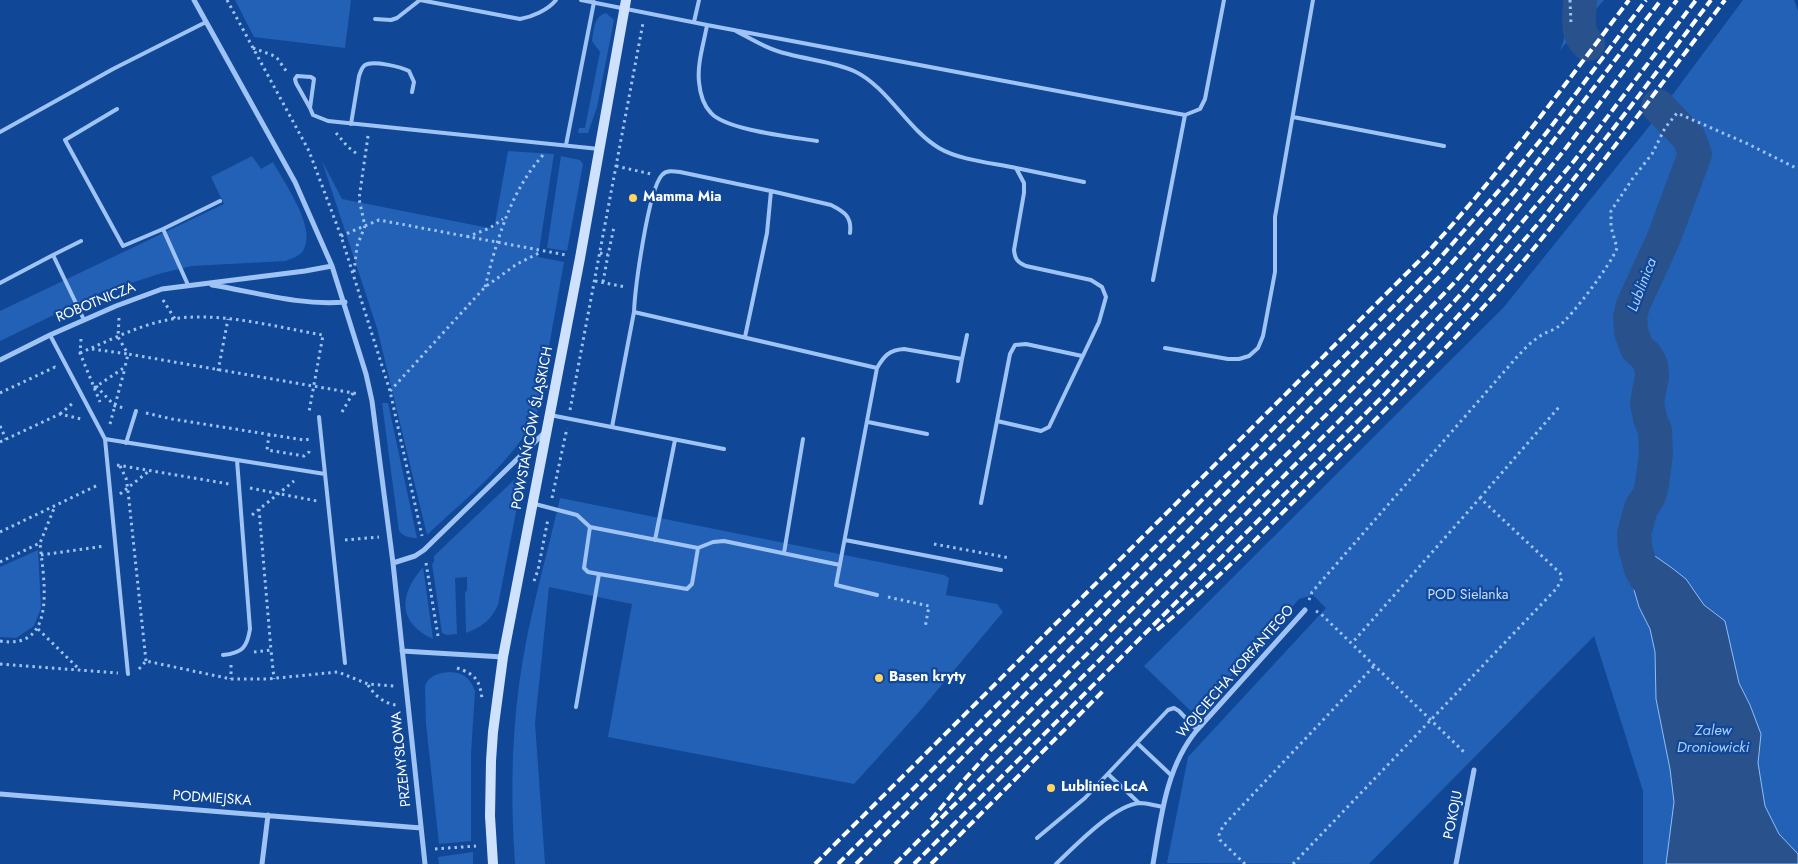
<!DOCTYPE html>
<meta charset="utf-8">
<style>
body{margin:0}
canvas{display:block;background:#104796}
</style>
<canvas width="1798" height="864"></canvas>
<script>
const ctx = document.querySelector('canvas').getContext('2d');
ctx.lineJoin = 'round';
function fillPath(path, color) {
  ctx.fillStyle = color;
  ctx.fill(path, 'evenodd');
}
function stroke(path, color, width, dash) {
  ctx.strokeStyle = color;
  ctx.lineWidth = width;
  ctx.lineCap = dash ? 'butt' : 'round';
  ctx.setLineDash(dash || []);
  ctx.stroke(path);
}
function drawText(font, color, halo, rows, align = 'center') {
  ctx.font = font + ' Jost,sans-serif';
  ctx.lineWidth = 4.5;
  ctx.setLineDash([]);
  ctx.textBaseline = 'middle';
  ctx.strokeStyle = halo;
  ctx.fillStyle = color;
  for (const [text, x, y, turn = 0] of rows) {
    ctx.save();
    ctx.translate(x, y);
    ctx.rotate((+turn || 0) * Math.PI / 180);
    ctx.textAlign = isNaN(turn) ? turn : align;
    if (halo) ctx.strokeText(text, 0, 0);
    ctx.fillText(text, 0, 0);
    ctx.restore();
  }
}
fillPath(new Path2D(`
 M235,0h116l-6,48 -91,-11z
 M1563,0h41l-44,50c8,-17 6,-32 3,-50z
 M1743,0h51l4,11v843l-19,-20 -14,-28 -7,-43 3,-29 -11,-29 -11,-22 -14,-62 -21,-16 -18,-26 -14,-11 -20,-14 -17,-19 -5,23 9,49 11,22 5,23 1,47 14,70 4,33 -8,62h-23v-73l-49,-155 -225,228 -202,-1 21,-106 138,-149 -13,-13 -14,4 -103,117 -52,-50 360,-359 143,-178z
 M606,13l8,7 -17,87 -9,26h-10l1,-5h6l15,-76 -8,-11c2,-11 2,-25 14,-28z
 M508,151l46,3 -16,103 26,5 -27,152c-25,49 -71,84 -110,121l-50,-207 -55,-167 20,38 152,30z
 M252,156l9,13 12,-7c11,21 43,64 31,87 -3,7 -13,10 -19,12l-93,5 -30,7 -65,21 -97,47v-30l224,-107 -13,-27z
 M561,156l19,4 3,4 -16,87 -20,-3z
 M382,403h6l29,135c-8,0 -12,-1 -18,-7z
 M523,476l-25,129c-8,16 -15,21 -32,28l-1,-41 2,-1v-14l-12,1 2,56 -10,1 -5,-2 -10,-69 2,-2v-6l80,-76 3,3z
 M560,498l384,77 5,3 -3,17 51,9 6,8 -84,100 -65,72 -246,-47 24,-133 -83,-17 -14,136 10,141h-30c-4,-60 -4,-119 4,-179 8,-63 27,-125 41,-187z
 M38,550l3,58 -7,18 -18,12 -16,-1v-70z
 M423,567l10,72c-36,-17 -34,-44 -10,-72z
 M450,672c14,1 20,6 25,19l-4,63v87l-32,3 -13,-120 -1,-38c4,-11 14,-13 25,-14z
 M473,852v12h-34l-1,-7z`), '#2261b5');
const water = new Path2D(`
 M1634,534l18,20 20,14 14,11 18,26 21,16 14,62 11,22 11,29 -3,29 7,43 14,28 19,20v10h-132l8,-62 -4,-33 -14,-70 -1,-47 -5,-23 -11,-22 -11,-38 6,-24z`);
fillPath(water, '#29528d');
stroke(water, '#90bef8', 1);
stroke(new Path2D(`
 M1580,0c0,16 -5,32 8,44
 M1646,578l-5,-9 -6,-22 -1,-13 7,-26 8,-12 3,-12 4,-31 -1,-22 -5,-13 -3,-15 5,-27 -1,-11 -5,-9 -9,-8 -6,-16 -1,-15 3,-12 30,-65 32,-86 -6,-16 -31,-32`), '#29528d', 34);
stroke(new Path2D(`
 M227,0l82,151 32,85 49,155 32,145
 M1570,0l1,24
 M253,48l19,7 5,3 10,14
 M336,133l12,14 9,7
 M616,166l35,8
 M341,236l38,-16 187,35
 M467,237l23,-9 13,-9
 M600,253l8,2 6,-28
 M354,272l3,-26 8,-20 -6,-27 9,-63
 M595,281l31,6
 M603,282l5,-27
 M485,287c12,-47 25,-95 58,-132
 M163,300l12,19
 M119,318l-1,19 10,17
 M81,339l-1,14 20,49
 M92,349l36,5
 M80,353c28,-12 57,-27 87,-33 47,-10 109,7 156,15l-14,77
 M218,371l10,-52
 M96,386l19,20 10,2
 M94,388l31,-21 3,-13 231,40
 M390,391l95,-104 32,-23 24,-12
 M0,393l55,-26 1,1
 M570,410l73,-387
 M342,412l11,-19
 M146,413l26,6 132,21 6,-1
 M60,414l13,-11
 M110,424l15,-56
 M0,426l6,13
 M269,434l-2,16 37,6 5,-4 1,-4
 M0,442l60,-28 21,5
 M117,465l112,19
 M120,466l6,12 2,13 18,170
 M250,488l67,13
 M120,494l29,-23
 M552,498l15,-70
 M1480,498l79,-91
 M259,509l12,141
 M252,515l42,-34
 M0,532l98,-47
 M345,540l34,-3
 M934,544l76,14
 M41,555l64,-9
 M0,562l40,-19 15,-37
 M426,563l12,73
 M534,581l4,-11 10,-51
 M888,597l41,9 -4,22
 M1309,600l3,-8 204,-234c7,-7 14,-16 23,-21 6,-5 14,-6 20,-11 13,-10 53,-63 58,-78l-6,-21v-16l22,-33 19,-24 13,-26 12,-15 71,31 50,25
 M1316,611l5,3 145,140
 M38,629l42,41
 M0,641c59,10 43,-64 40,-98
 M254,652l17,-2 3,29
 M0,664l118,9
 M231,665v14
 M457,668c18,6 23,12 25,31
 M139,669l7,-8 85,18h36l71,-7 30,12 26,2
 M368,685c6,10 17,19 28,20
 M435,849l41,-3
 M1245,864l-25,-24 -1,-5 4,-9 151,-160
 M1293,864l264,-276 5,-10 -2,-5 -80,-75 -128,145`), '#9ec3f4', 3, [2.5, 4]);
stroke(new Path2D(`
 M420,0l100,19c12,-2 28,-9 36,-19
 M581,0l126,25c-3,18 -10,38 -8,57 1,11 4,23 12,31 15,17 82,24 106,28
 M375,19l16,1 6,-2 23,-18
 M694,22l5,-22
 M707,25l478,90 15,-6 5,-10 19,-99
 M736,31c17,9 33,19 52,23 22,6 46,8 66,17 34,16 53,58 85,77 20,12 53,15 77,20l8,15v10l-10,57c1,9 3,12 12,16l65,14 11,7 4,10 -7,25 -50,105 -8,4 -44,-10 13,-67 5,-9 11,-1 56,12
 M310,108l-14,-25 -1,-4 2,-3 14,1 3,2 -4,29 3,7 15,6 271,28
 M117,109l-52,31 58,106 40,-17 25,56
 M1293,117l151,29
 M351,124l8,-48c2,-5 2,-8 6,-11 8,-5 36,2 44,6l5,11 -2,10
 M0,132l113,-63 93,-47
 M566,145l28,-143
 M1016,168l68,14
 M771,191l60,14c14,7 21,12 19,28
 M163,229l57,-28
 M53,255l28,-14
 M1153,280l32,-165
 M0,283l53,-28 31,65
 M634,312c1,-23 14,-122 28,-137 4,-5 11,-4 18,-3l91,19 -4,42 -22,104
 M50,335l55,104 220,35
 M1165,348l63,11h11l10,-3 9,-8 5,-12 12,-64v-55l38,-217
 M877,368c7,-12 12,-18 27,-19l58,10 5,-24
 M958,381l4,-22
 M550,415l174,34
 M319,417l26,246
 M868,422l59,12
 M612,427l22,-115 243,56 -41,217 41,10
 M105,439l23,235
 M126,443l10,-32
 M981,503l16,-82
 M535,504l42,11 13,12 108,21 15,-6 11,-1 116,24
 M590,527l-6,41 4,4 11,2 88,15 5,-5 6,-36
 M655,540l20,-100
 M845,540l156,30
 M784,553l19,-114
 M223,655c19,-2 24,-7 27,-26l-13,-169
 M576,707l23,-133
 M1137,743l34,32
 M1108,774l31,29
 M1037,838l48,-40 83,-88 6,-2 5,3 18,19
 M1056,864c18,-17 59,-60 84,-61 7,0 16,3 23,4`), '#9ec3f4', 4);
stroke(new Path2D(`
 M194,0l101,182 37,84 34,108 6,27 21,162 32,301
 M212,285c43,7 88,21 133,17
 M0,360l50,-25 66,-29 46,-17 143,-18 27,-5
 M393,563l22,-7 9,-6 121,-118
 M402,651l101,6
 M0,794l421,34
 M262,864l6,-49
 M1153,864c8,-47 13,-97 44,-134l108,-120
 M1456,864l18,-94`), '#9ec3f4', 5);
stroke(new Path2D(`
 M493,864l-3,-48 1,-55 2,-29 10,-75 77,-399 46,-258`), '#cee2fd', 10);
stroke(new Path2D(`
 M1157,630c57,-46 107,-99 158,-150 68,-68 138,-136 201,-210 73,-87 140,-179 209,-270
 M931,820l33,-40 26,-29 381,-381 85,-89 33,-38 77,-95 111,-148
 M815,864l610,-609c74,-80 138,-168 204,-255
 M838,864l421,-421 174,-177 75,-86 39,-48 99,-132
 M856,864l496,-497 90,-93 73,-83 146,-191
 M895,864l478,-477 89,-94 112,-132 122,-161
 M914,864l470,-469 88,-94 71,-83 88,-112 80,-106
 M931,864l173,-174`), '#fff', 4, [9, 4]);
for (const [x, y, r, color] of [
 [633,198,5,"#ffd561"],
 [879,678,5,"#ffd561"],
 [1051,788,5,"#ffd561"]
]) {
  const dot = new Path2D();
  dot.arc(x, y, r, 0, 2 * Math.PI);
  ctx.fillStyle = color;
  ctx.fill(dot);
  stroke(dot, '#104796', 2);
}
drawText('bold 14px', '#fff', '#104796', [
 ["Mamma Mia",643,198],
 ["Basen kryty",889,678],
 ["Lubliniec LcA",1061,788]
], 'left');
drawText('14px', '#fff', '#104796', [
 ["ROBOTNICZA",96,303,-22],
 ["POWSTAŃCÓW ŚLĄSKICH",533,428,-79],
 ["WOJCIECHA KORFANTEGO",1236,672,-49],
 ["PRZEMYSŁOWA",402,759,-96],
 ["PODMIEJSKA",212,799,4],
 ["POKOJU",1454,815,-79]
]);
drawText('14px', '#c7defe', '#104796', [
 ["POD Sielanka",1468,596]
]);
drawText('italic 15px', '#abcefb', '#104796', [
 ["Lublinica",1643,285,-69],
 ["Zalew",1713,731],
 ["Droniowicki",1713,748]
]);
</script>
